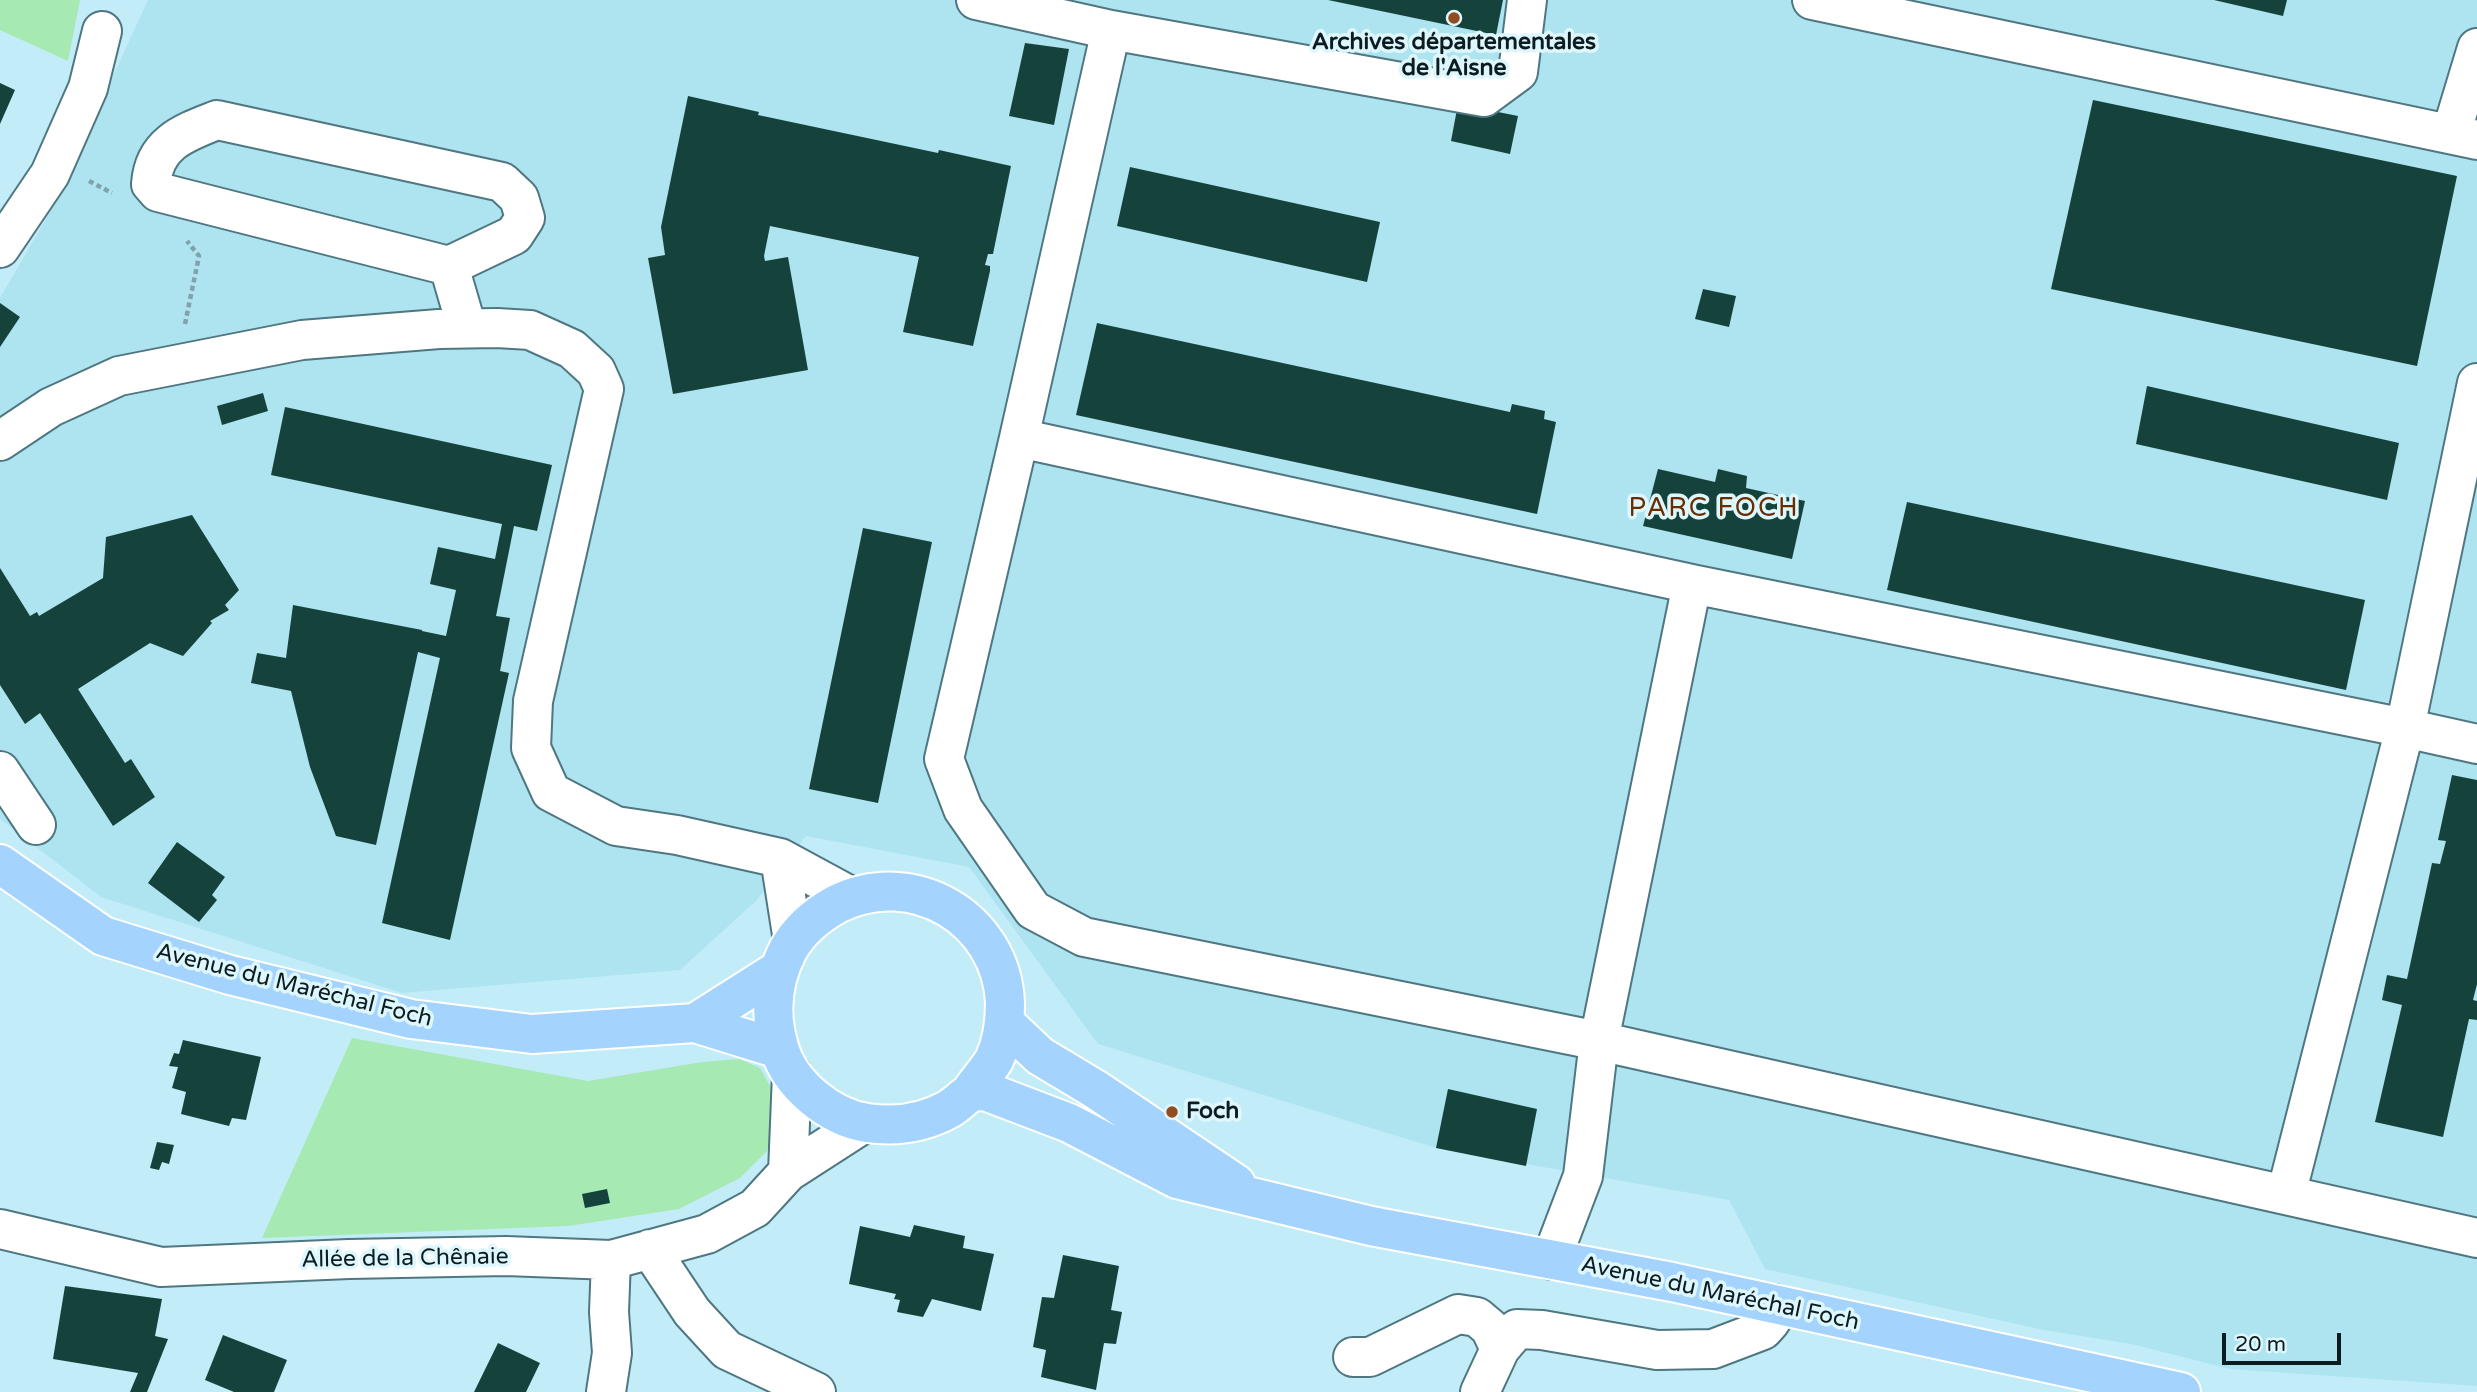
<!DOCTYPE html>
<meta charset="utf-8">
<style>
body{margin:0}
#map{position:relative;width:2477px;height:1392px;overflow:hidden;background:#c2edf8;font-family:"Varela Round",sans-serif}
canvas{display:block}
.scale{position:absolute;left:2222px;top:1333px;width:119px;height:32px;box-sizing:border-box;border:4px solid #0c1c20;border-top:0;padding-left:9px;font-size:21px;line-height:24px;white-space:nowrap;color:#0c1c20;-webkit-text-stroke:5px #ddf7fd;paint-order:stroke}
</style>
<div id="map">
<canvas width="2477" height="1392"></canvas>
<div class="scale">20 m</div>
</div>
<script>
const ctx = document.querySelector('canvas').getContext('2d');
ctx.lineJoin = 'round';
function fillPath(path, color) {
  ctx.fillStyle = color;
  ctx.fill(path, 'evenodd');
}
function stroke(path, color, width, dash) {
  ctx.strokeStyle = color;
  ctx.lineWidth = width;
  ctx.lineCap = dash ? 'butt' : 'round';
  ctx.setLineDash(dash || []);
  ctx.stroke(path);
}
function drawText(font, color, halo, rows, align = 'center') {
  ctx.font = font + ' "Varela Round",sans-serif';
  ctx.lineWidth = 7;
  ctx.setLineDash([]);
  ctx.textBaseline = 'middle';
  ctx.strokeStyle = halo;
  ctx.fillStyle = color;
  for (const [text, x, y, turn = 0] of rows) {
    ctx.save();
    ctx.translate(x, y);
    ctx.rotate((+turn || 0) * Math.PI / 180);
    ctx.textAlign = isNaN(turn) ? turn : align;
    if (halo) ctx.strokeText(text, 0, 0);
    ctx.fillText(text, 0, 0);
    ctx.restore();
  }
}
fillPath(new Path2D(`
 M148,0h2329v1386l-247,-17 -99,-25 -87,-14 -279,-61 -36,-69 -293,-52 -338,-104 -129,-177 -163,-31 -49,64 -77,70 -278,23 -301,-96 -101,-78v-521l70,-121 3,-14z`), '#aee4f0');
fillPath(new Path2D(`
 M0,0h80l-12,61 -68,-31z
 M352,1038l236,43 114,-19 37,-3 21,9 13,23 2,29 -8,31 -27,27 -61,31 -111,17 -306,12z`), '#a7e9b2');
fillPath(new Path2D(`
 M1328,0h175l-7,35z
 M2214,0h73l-4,16z
 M1025,43l44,6 -15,76 -45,-9z
 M0,83l15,7 -15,34z
 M688,96l71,16 -1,3 180,38 1,-3 72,16 -18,88h-5l-3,11 5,1v5l-17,75 -70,-14 16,-75 -149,-31 -6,30 1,5 23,-4 20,113 -135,24 -25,-136 17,-3 -4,-28z
 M2093,100l364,76 -40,190 -366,-77z
 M1458,104l60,12 -8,38 -59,-13z
 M1130,167l250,55 -13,60 -250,-56z
 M1703,289l33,7 -7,31 -34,-8z
 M0,303l20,14 -20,30z
 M1097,323l413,89 2,-8 33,7 -1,8 12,3 -19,92 -461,-99z
 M2147,386l252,57 -12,57 -251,-56z
 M263,393l5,18 -46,14 -5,-19z
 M285,407l267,58 -15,66 -23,-5 -18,90 14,2 -10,53 9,2 -59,267 -68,-17 58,-265 -22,-6 -42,193 -40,-9 -26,-69 -19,-76 -40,-8 6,-30 29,5 7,-53 129,25v1l24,5 10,-46 -26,-6 8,-37 57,12 7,-35 -231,-49z
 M1658,469l57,13 3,-13 29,7 -1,12 59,13 -13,58 -149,-33z
 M1907,502l458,98 -19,90 -459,-100z
 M192,515l47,75 -14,15 4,5 -19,11 2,2 -29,33 -33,-13 -72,46 47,74 6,-4 24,38 -42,29 -73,-113 -15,11 -25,-39v-117l30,48 7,-4 2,4 64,-38 3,-41z
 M863,528l69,14 -54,261 -69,-14z
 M2452,775l25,5v204l-4,16 4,1v19l-8,-1 -26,118 -68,-15 27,-117 -20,-5 5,-25 20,4 25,-116 8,1 6,-23 -8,-1z
 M177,842l48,35 -13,18 5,5 -18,22 -51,-39z
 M183,1040l78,17 -15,63 -14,-2 -3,8 -48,-12 5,-22 -14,-4 6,-21 -9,-1 5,-13 5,1z
 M1448,1089l89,20 -11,57 -90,-18z
 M157,1142l17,3 -5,19 -7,-2 -3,8 -9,-2z
 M607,1189l3,14 -25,5 -3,-14z
 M914,1225l51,11 -2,12 31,6 -13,57 -49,-12 -9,18 -26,-5 3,-12 -6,-1 2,-5 -47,-10 11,-58 50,11z
 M1063,1255l56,11 -8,44 11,2 -6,32 -12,-1 -8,47 -55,-13 5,-27 -13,-3 9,-50 12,1z
 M65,1286l97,13 -7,37 13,3 -21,53h-17l8,-19 -85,-14z
 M223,1335l64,25 -13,32h-40l-29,-12z
 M498,1343l42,20 -14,29h-52z`), '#15433c');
const minor = new Path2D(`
 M976,0l135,30
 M1812,0l665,140
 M217,120l285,62 17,16 6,20 -11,17 -65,31 -291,-74 -7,-8c3,-41 33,-51 66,-64z
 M2451,134l26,-86
 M0,248l50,-74 38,-86 14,-57
 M449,266l18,62
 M1019,438l92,-408 373,67 34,-25 9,-72
 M0,441l51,-34 68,-31 183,-36 137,-11 58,-1 33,2 42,19 24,22 8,18 -71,312 -2,47 20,44 65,34 61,9 103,23 72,39
 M1692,584l-673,-146 -75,321 19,50 70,101 51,27 515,104 93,-457 713,144 72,-345
 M0,771l36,54
 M780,858l13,83
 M792,1074l-4,98 76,-49
 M2286,1195l119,-467 72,16
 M0,1229l161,38 188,-8 157,-3 105,4 96,-26 48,-26 33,-36
 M650,1249l42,63 35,38 89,42
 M1551,1260l32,-84 16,-135 878,197
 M1353,1357h17l88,-43 19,3 13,11 10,21
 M606,1392l6,-39 -3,-41 2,-52
 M1480,1392l20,-43 17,-20 25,1 115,20 56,-1 50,-19 8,-9 3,-17`);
const major = new Path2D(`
 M0,864l103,72 127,39 181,44 121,15 163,-11 84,26
 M695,1023l82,-52
 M1005,1023l35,33 55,33 141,95
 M972,1090c7,-10 16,-20 22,-30 8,-17 11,-38 11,-57 -3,-84 -92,-137 -168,-99 -20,11 -38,26 -49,46 -16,31 -19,63 -9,97 10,37 50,70 88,76 28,4 57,0 82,-14 15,-9 17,-19 36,-18l84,32 108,56 194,47 301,56 509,110`);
stroke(minor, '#4f7781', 42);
stroke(major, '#fff', 42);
stroke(new Path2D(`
 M89,181l23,12
 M185,324l14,-68 -12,-15`), '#81a2aa', 4.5, [5, 3.5]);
stroke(minor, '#fff', 38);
stroke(major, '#a4d4fe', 38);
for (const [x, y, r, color] of [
 [1454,18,7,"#914d20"],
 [1172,1112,7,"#914d20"]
]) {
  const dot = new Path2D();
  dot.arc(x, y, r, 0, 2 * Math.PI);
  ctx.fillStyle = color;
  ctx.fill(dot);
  stroke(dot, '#ddf7fd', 2.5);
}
drawText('bold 23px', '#0c1c20', '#ddf7fd', [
 ["Archives départementales",1454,43],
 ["de l'Aisne",1454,69],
 ["Foch",1186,1112,"left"]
]);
drawText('23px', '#0c1c20', '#ddf7fd', [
 ["Avenue du Maréchal Foch",294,986,14],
 ["Allée de la Chênaie",405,1259,-1],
 ["Avenue du Maréchal Foch",1720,1294,12]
]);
ctx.letterSpacing = '2px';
drawText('26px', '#692d00', '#ddf7fd', [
 ["PARC FOCH",1714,509]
]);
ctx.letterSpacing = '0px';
</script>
